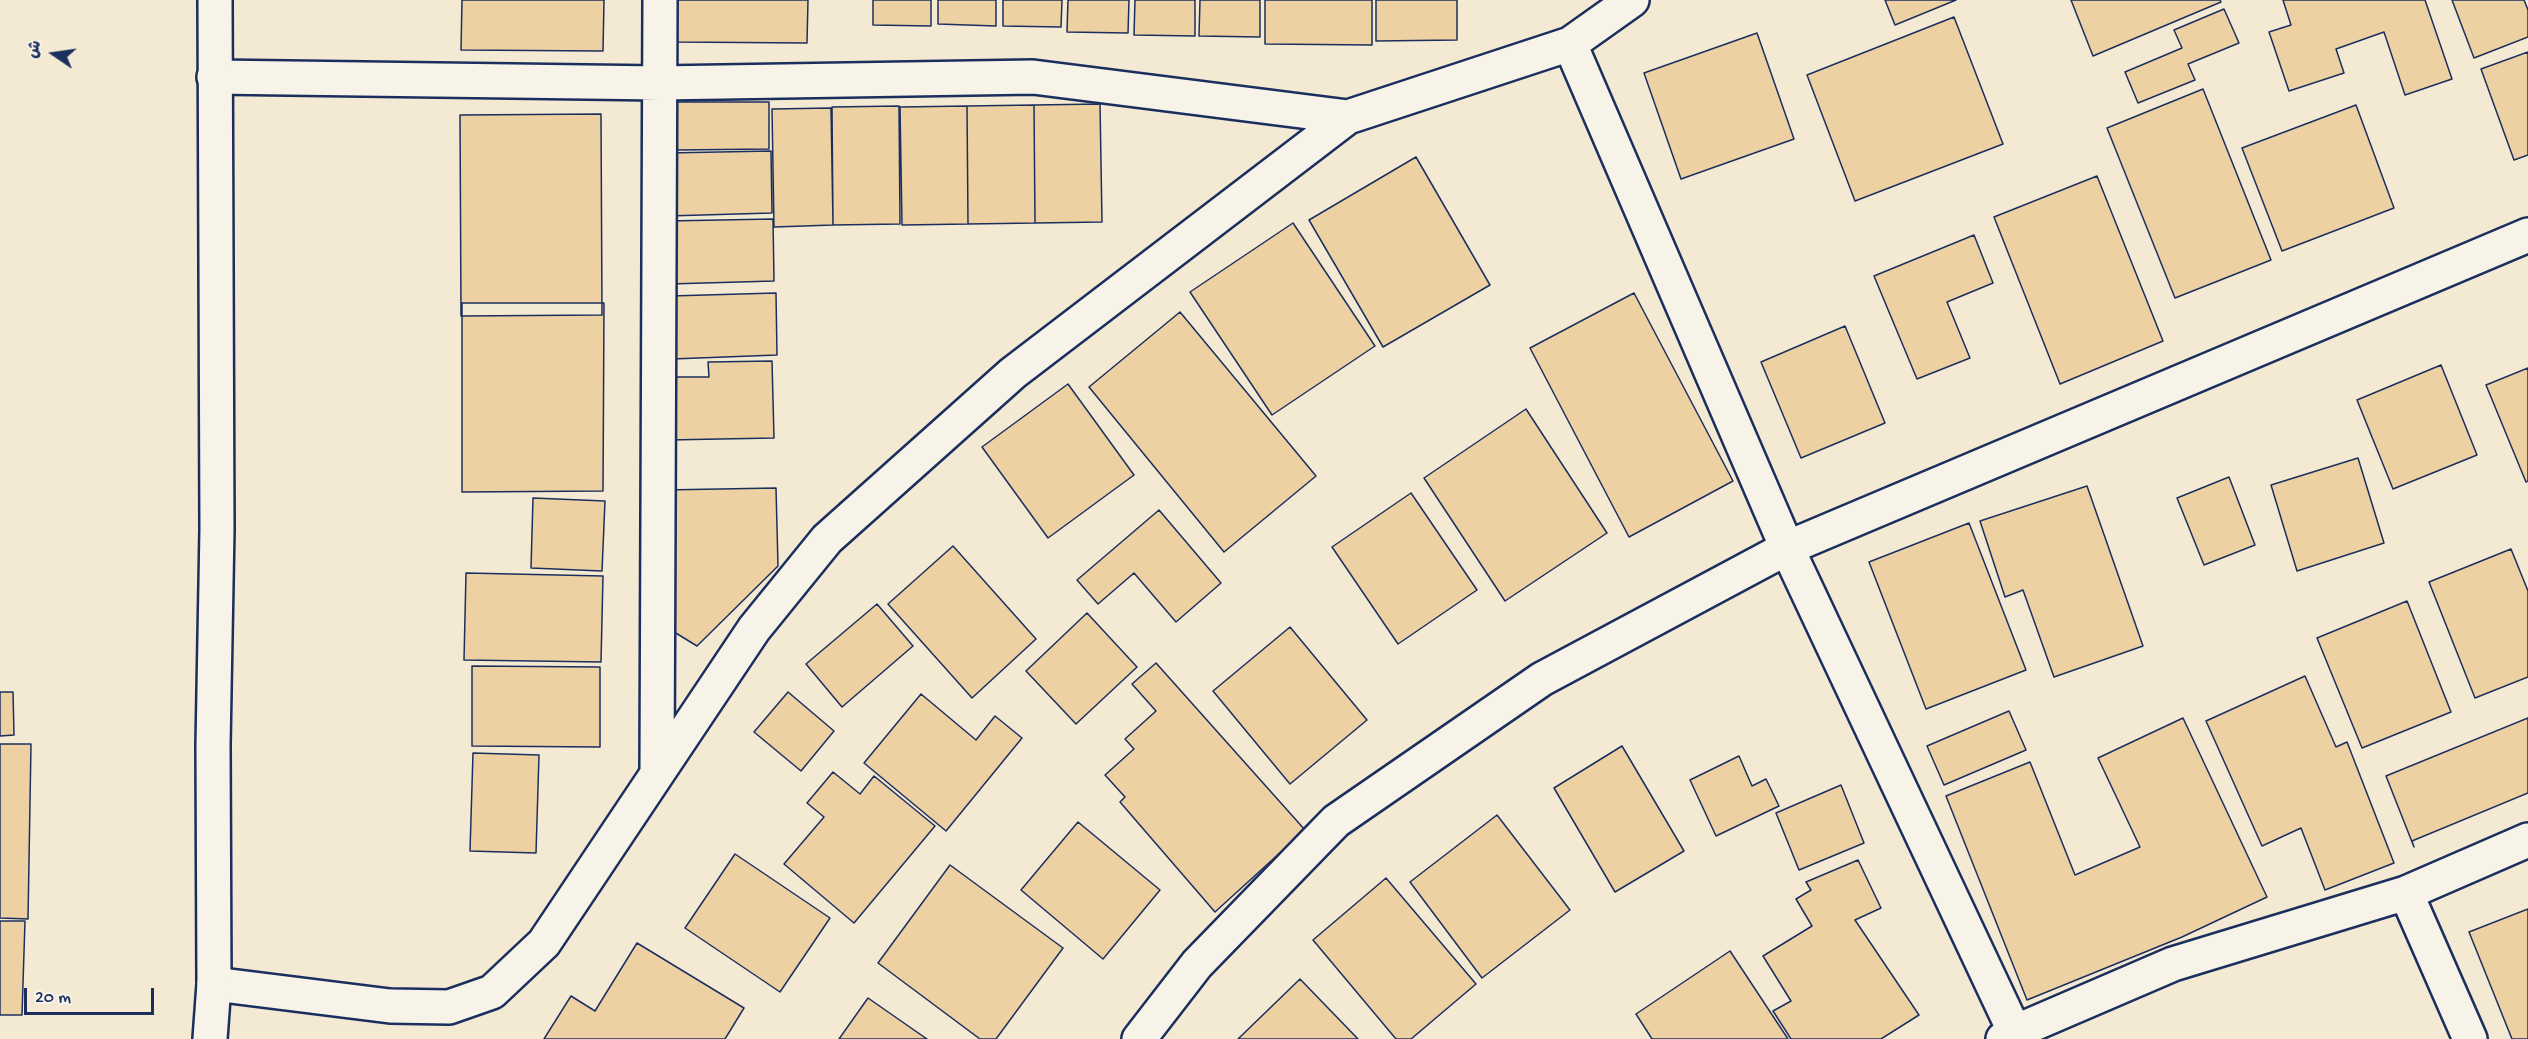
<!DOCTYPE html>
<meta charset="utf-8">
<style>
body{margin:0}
#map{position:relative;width:2528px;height:1039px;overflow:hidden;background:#f4e9d3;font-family:"Gochi Hand","Playpen Sans Arabic",sans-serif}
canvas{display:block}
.north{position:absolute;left:24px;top:24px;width:60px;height:60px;-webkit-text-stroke:4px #f7f3e8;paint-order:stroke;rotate:283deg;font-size:16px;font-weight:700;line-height:24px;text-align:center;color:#1b2f5e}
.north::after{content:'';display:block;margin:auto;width:21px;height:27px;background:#1b2f5e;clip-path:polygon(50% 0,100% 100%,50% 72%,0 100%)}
.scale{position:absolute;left:24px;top:988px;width:130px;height:27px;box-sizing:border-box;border:3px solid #1b2f5e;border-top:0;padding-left:8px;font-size:18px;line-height:21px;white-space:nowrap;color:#1b2f5e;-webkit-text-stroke:4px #f7f3e8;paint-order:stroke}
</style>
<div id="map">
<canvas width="2528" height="1039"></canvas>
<div class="north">ش</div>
<div class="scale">20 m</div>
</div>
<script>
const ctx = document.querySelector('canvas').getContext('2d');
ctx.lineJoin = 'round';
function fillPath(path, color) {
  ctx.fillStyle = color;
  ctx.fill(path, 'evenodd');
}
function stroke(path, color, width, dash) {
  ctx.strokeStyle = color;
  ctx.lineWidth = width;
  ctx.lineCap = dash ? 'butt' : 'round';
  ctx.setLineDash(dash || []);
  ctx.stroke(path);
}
const building = new Path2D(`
 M462,0h142l-1,51 -142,-1z
 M676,0h132l-1,43 -131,-1z
 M873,0h58v26l-58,-1z
 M938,0h58v26l-58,-2z
 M1003,0h59l-1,27 -58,-1z
 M1068,0h61l-1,33 -61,-1z
 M1135,0h60v36l-61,-1z
 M1200,0h60v37l-61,-1z
 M1265,0h107v45l-107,-1z
 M1376,0h81v40l-81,1z
 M1885,0h71l-61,25z
 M2071,0h149l1,2 -128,54z
 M2283,0h142l27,79 -47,16 -21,-63 -48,17 8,24 -55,18 -20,-59 22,-7z
 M2452,0h72l4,10v27l-54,21z
 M2224,9l15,34 -51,21 7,16 -57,23 -13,-31 57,-24 -8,-18z
 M1954,17l49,127 -148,57 -48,-126z
 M1757,33l37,106 -113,40 -37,-106z
 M2528,52v103l-14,5 -33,-91z
 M2203,89l68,171 -96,38 -68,-170z
 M677,102h92v47l-92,1z
 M1100,104l2,118 -67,1 -1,-118z
 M1034,105l1,118 -67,1 -1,-118z
 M2356,105l38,103 -112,43 -40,-103z
 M899,106l1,118 -67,1 -1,-118z
 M967,106l1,118 -66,1 -2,-118z
 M831,108l2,117 -59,2 -2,-118z
 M601,114l1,201 -141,1 -1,-201z
 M771,151l1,62 -105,3 -1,-63z
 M1416,157l74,128 -107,62 -74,-127z
 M2097,176l66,165 -103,43 -66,-167z
 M773,219l1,62 -105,3 -2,-63z
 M1293,223l82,123 -103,69 -82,-123z
 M1974,235l19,48 -46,19 23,56 -53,21 -43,-103z
 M776,293l1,62 -105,4 -2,-63z
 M1634,293l99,188 -104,56 -99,-189z
 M462,303h142l-1,188 -141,1z
 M1180,312l136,164 -92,76 -135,-165z
 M1845,326l40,97 -84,35 -40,-96z
 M772,361l2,77 -107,2 -1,-63h43l-1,-15z
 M2441,365l36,90 -84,34 -36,-89z
 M2528,368v113l-2,1 -40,-97z
 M1068,384l66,91 -86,63 -66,-91z
 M1526,409l81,124 -102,68 -81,-123z
 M2358,458l26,85 -87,28 -26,-86z
 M2229,477l26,68 -51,20 -27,-67z
 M2087,486l56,160 -89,31 -31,-87 -18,7 -25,-76z
 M776,488l2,78 -81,80 -31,-19 -3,-137z
 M1411,493l66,97 -79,54 -66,-97z
 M533,498l72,3 -3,70 -71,-3z
 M1159,510l62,73 -45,39 -42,-49 -36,31 -21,-24z
 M1969,523l57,147 -100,39 -57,-147z
 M953,546l83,93 -64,59 -84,-94z
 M2511,549l17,42v86l-53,21 -46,-116z
 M466,573l137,3 -2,86 -137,-2z
 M2407,601l44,111 -89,36 -45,-110z
 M877,604l36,42 -71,61 -36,-43z
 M1087,613l50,54 -61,57 -50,-53z
 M1290,627l77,93 -77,64 -77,-93z
 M1156,663l149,167 -90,82 -95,-110 5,-5 -20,-22 29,-26 -9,-10 31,-28 -24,-27z
 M472,666l128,1v80l-128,-1z
 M2305,676l31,71 11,-5 47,121 -69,27 -24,-62 -39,18 -56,-125z
 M0,692h13l1,43 -14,1z
 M788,692l46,39 -33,40 -47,-39z
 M921,694l55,46 19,-24 27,22 -76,93 -82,-68z
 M2009,711l17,39 -82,35 -17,-39z
 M2183,718l84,179 -85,40 -155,63 -81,-204 84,-34 45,113 65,-28 -42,-89z
 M2528,718v75l-116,48 2,6 -28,-71z
 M0,744h31l-3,175 -28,-1z
 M1622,746l62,105 -69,41 -61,-104z
 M473,753l66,2 -3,98 -66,-2z
 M1739,756l13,30 14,-7 13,27 -63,30 -26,-56z
 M833,772l27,22 14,-18 61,50 -81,97 -70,-59 40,-47 -17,-14z
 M1841,785l23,58 -65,27 -23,-57z
 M1497,815l73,95 -88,68 -72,-96z
 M1078,822l82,68 -57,69 -82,-69z
 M735,854l95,64 -50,74 -95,-64z
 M1858,860l23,48 -26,12 64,95 -38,24h-90l-18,-28 18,-10 -28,-45 49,-30 -16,-27 15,-9 -5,-8z
 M950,865l113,83 -67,91h-16l-102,-76z
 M1386,878l90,106 -65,55h-15l-83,-99z
 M2528,909v130h-16l-43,-107z
 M0,921h25l-3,94h-22z
 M637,943l107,65 -19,31h-181l27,-43 24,15z
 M1730,951l58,88h-136l-16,-25z
 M1300,979l58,60h-120z
 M868,998l59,41h-88z`);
fillPath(building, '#eed1a2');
stroke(building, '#1b2f5e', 1.5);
const street = new Path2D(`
 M1570,44l217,504 231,491
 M214,77l446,6 373,-6 315,40
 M657,774l3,-774
 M2406,893l64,146
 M214,984l176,22 59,1 43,-15 52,-49 210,-314 73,-90 186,-166 335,-256 222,-73 62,-44
 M1139,1039l58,-75 139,-143 206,-142 245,-131 741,-313
 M2003,1039l12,-7 158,-68 233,-71 122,-53`);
const primary = new Path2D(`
 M210,1039l4,-55 -1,-239 4,-216 -2,-529`);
stroke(street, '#1b2f5e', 38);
stroke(primary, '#1b2f5e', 38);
stroke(street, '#f7f3e8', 33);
stroke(primary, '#f7f3e8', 33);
</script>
